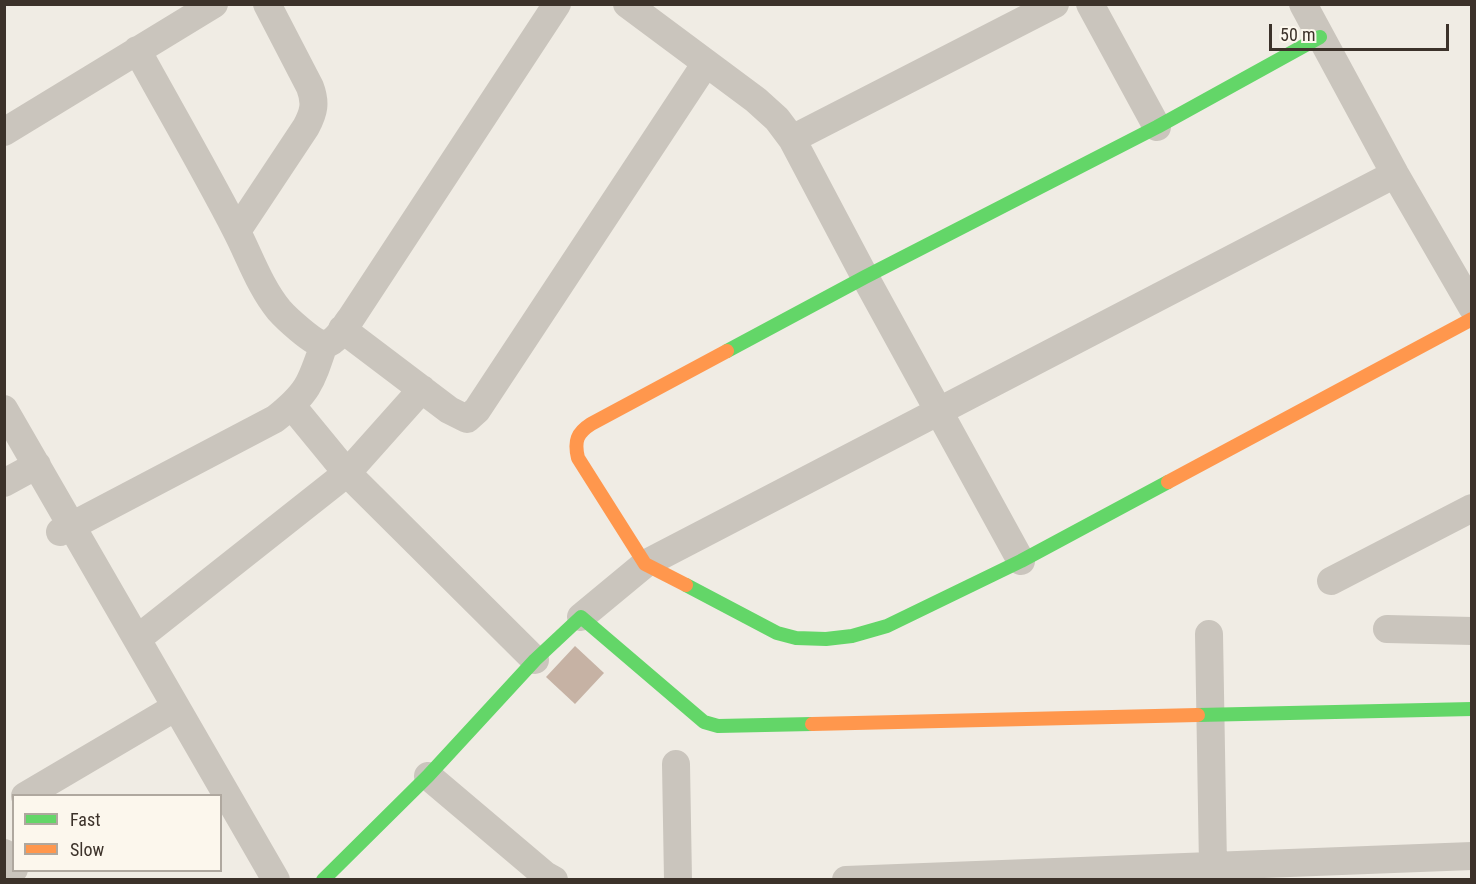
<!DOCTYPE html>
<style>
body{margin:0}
#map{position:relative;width:1476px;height:884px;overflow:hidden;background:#f0ece4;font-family:"Roboto Condensed",sans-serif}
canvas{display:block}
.frame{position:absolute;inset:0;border:6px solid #3c322a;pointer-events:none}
.legend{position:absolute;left:12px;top:794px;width:210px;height:78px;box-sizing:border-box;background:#fcf7ed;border:2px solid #afa89f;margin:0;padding:8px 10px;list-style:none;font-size:18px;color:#3c322a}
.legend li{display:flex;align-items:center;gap:12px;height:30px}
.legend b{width:30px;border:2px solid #afa89f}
.scale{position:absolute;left:1269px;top:24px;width:180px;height:27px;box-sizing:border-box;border:3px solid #3c322a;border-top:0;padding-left:8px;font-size:18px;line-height:21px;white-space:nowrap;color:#3c322a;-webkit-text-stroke:4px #fcf7ed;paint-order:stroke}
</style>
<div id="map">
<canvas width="1476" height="884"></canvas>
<div class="frame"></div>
<ul class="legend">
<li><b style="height:8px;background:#63d668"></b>Fast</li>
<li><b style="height:8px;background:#ff974d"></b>Slow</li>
</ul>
<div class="scale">50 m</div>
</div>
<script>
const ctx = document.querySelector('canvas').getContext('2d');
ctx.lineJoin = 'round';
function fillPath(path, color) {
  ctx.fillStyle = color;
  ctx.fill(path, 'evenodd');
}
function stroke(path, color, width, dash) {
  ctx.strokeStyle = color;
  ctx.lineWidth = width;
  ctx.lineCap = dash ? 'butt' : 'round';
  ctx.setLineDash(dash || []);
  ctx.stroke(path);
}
fillPath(new Path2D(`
 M575,646l29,27 -29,31 -29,-27z`), '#c6b2a4');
stroke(new Path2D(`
 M627,4l129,96 21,19 15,20 73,138 156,284
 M1090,4l67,123
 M1303,4l92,170 77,133
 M137,50c33,60 68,120 99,180 14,27 24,57 43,80 7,8 33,32 43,34 13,2 22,-18 29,-26l206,-314
 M4,132l210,-128
 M792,139l263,-135
 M237,231l69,-104c8,-15 10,-24 4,-40l-43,-83
 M342,329l107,81 18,9 10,-9 229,-347
 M292,406l55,67 188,187
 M4,409l272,471
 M4,483l33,-18
 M60,532l215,-113c33,-26 36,-36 49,-75
 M1331,581l141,-73
 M581,617l64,-53 750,-390
 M1387,629l85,2
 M1209,634l4,232
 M137,639l210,-166 75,-84
 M676,764l2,116
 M428,776l117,99 9,5
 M25,796l151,-89
 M4,853l10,16
 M846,880l626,-24`), '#cac5bd', 28);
stroke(new Path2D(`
 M727,351l138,-74 292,-150 163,-90
 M686,585l91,48 19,5 30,1 26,-3 35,-10 134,-65 147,-79
 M1198,715l274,-6
 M323,880l105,-104 107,-116 46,-43 123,105 14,4 94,-2`), '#63d668', 14);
stroke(new Path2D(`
 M1168,482l304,-163
 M686,585l-41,-21 -67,-106c-4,-17 -1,-25 13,-34l136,-73
 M812,724l386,-9`), '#ff974d', 14);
</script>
